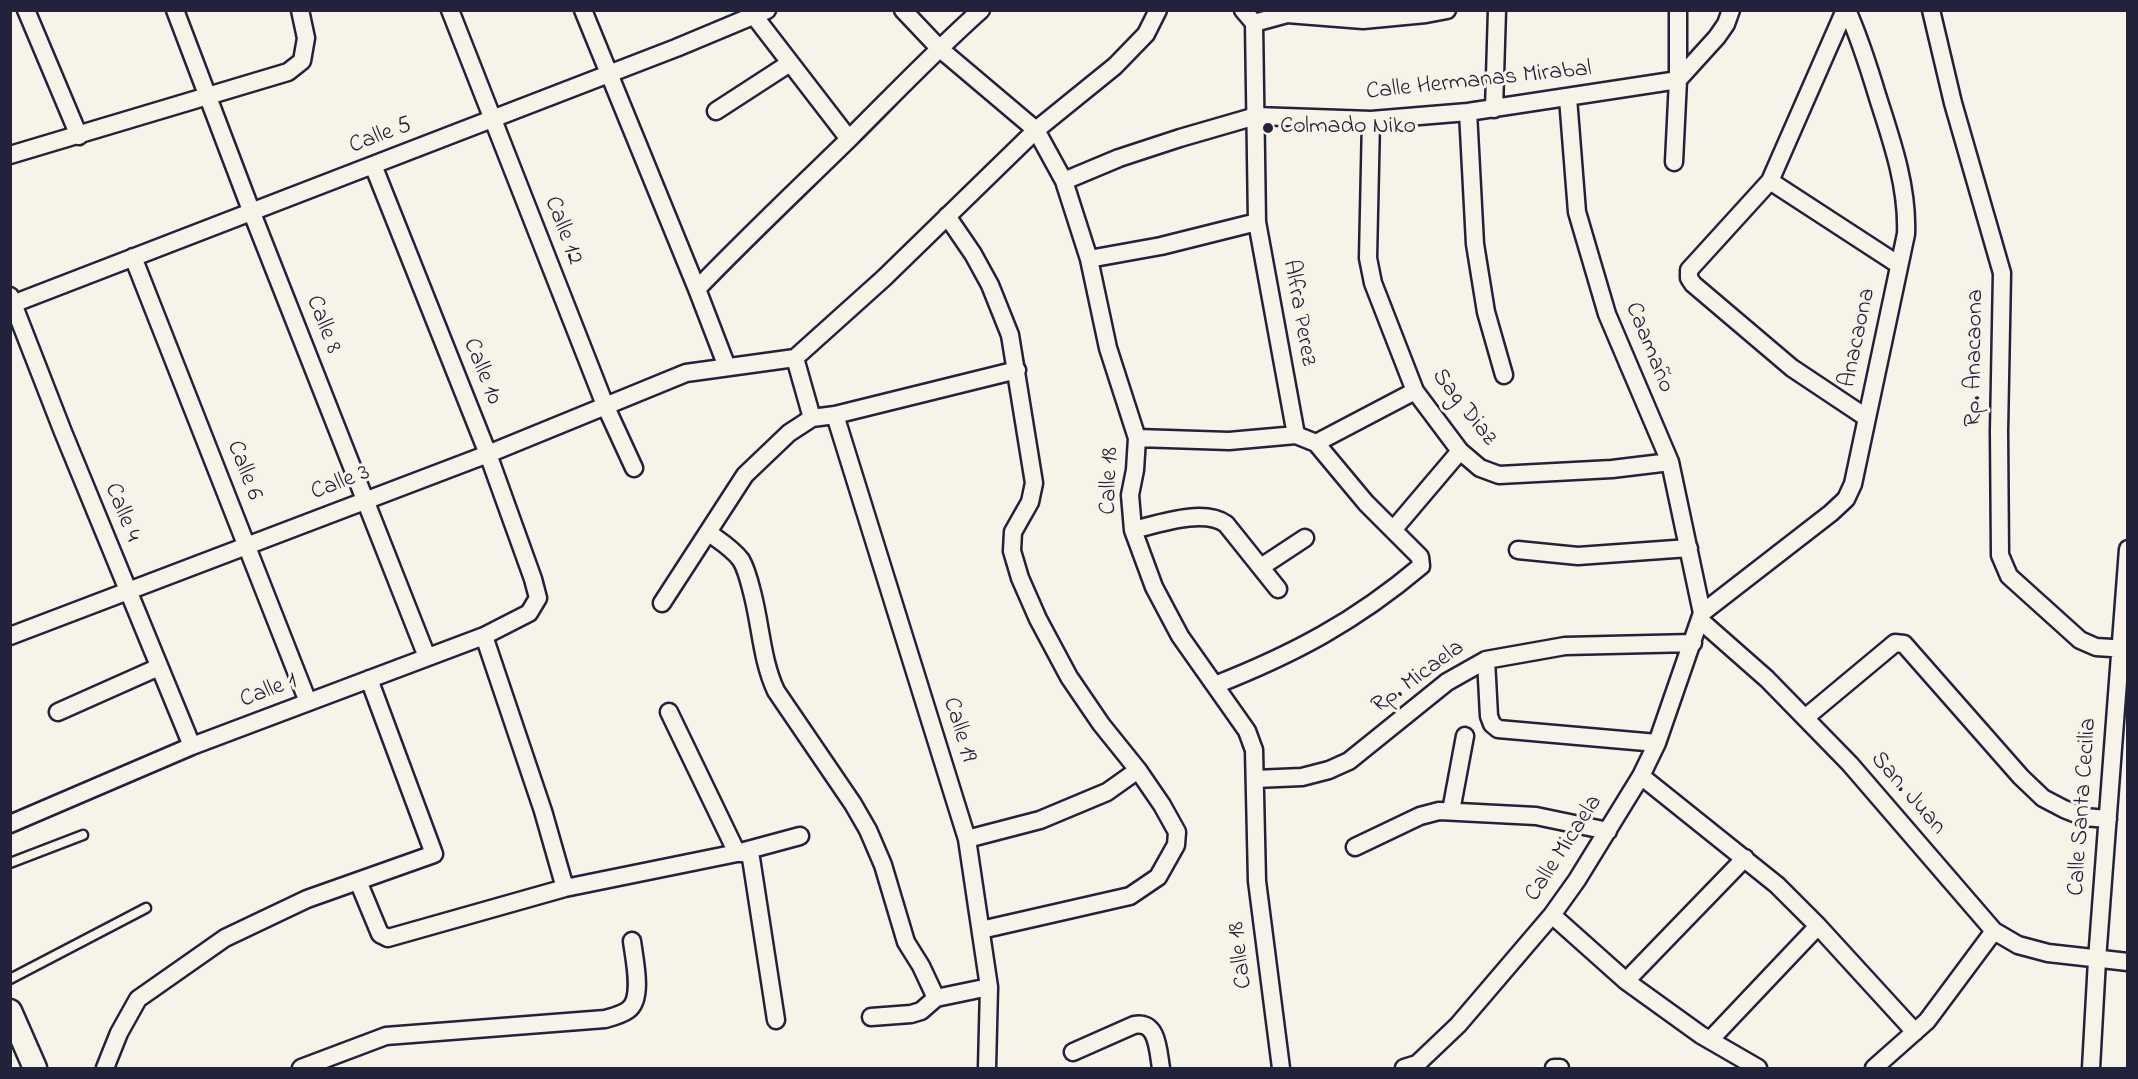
<!DOCTYPE html>
<meta charset="utf-8">
<style>
body{margin:0}
#map{position:relative;width:2138px;height:1079px;overflow:hidden;background:#f7f3e8;font-family:"Indie Flower",sans-serif}
canvas{display:block}
.frame{position:absolute;inset:0;border:12px solid #22223b;pointer-events:none}
</style>
<div id="map">
<canvas width="2138" height="1079"></canvas>
<div class="frame"></div>
</div>
<script>
const ctx = document.querySelector('canvas').getContext('2d');
ctx.lineJoin = 'round';
function stroke(path, color, width, dash) {
  ctx.strokeStyle = color;
  ctx.lineWidth = width;
  ctx.lineCap = dash ? 'butt' : 'round';
  ctx.setLineDash(dash || []);
  ctx.stroke(path);
}
function drawText(font, color, halo, rows, align = 'center') {
  ctx.font = font + ' "Indie Flower",sans-serif';
  ctx.lineWidth = 6;
  ctx.setLineDash([]);
  ctx.textBaseline = 'middle';
  ctx.strokeStyle = halo;
  ctx.fillStyle = color;
  for (const [text, x, y, turn = 0] of rows) {
    ctx.save();
    ctx.translate(x, y);
    ctx.rotate((+turn || 0) * Math.PI / 180);
    ctx.textAlign = isNaN(turn) ? turn : align;
    if (halo) ctx.strokeText(text, 0, 0);
    ctx.fillText(text, 0, 0);
    ctx.restore();
  }
}
const lane = new Path2D(`
 M10,863l73,-28
 M10,979l136,-71`);
const street = new Path2D(`
 M26,10l53,126
 M175,10l77,203 175,444
 M450,10l155,395 29,63
 M583,10l114,279 30,78
 M753,10l2,7 94,122
 M903,10l36,38 97,82 28,51 25,78 19,89 29,90 -2,32 -5,25 3,35 21,57 26,49 67,95 7,19 3,131 24,187
 M1243,10l11,13
 M1845,10l-75,171 -81,89v8l4,6 99,84 75,50
 M1931,10l22,93 49,170 -3,158 1,124 9,21 71,64 16,7 32,2
 M1287,14l76,6 63,-6 21,-4
 M1254,23l3,199 39,213
 M1254,23l33,-9 4,-4
 M1494,109l3,-99
 M716,111l74,-48
 M1468,112l7,132 11,68 18,63
 M1371,120l-3,138 5,25 42,108 45,60 20,17 19,7 113,-6 58,-7
 M10,155l278,-83 14,-11 4,-23 -6,-28
 M1674,162l4,-82v-70
 M1064,181l55,-23 61,-20 76,-22 115,4 97,-8 210,-32 39,-43 9,-13 5,-14
 M1770,181l129,84
 M947,216l26,38 17,31 20,50 24,148 -4,19 -17,30 -1,19 8,27 18,41 31,58 32,47 37,46 24,35 15,27 -1,13 -18,32 -28,19 -149,34
 M133,257l175,445
 M1089,259l72,-13 96,-24
 M697,289c50,-52 102,-101 153,-151 43,-43 85,-87 131,-128
 M10,296l53,136 129,314
 M10,305l666,-257 91,-38
 M795,358l17,60
 M835,415l132,424 22,148 -2,81
 M1137,438l92,3 67,-6 20,8 50,60 54,54 1,9c-65,55 -127,88 -206,119
 M1316,443l99,-52
 M1133,530c26,-6 70,-22 93,-6l52,65
 M1393,530l67,-79
 M709,533c11,8 24,16 32,27 6,10 9,24 12,36 8,32 9,65 23,95l77,113 15,26 15,35 23,77 15,24 15,32
 M1518,550l60,6 111,-8
 M1261,567l44,-29
 M662,603l83,-128 44,-42 23,-15 23,-3 182,-45
 M1702,613l129,-100 15,-14 7,-15 53,-250c2,-46 -14,-93 -28,-136 -9,-30 -18,-59 -31,-88
 M1700,620l67,59 83,85 144,167 24,14 30,8 80,9
 M10,636l478,-182 198,-81 109,-15 89,-80 152,-148 79,-64 31,-32 12,-24
 M484,636l59,175 22,77
 M1486,660l3,56 3,8 6,5 159,14
 M58,712l101,-45
 M669,712l68,141h9l5,5 25,162
 M1805,718l90,-75 9,1 117,133 22,21 21,11 20,8 24,2
 M1641,776l136,109 41,41 97,106
 M1255,779l47,-2 27,-7 20,-9 98,-79 39,-22 79,-14 128,-3
 M1451,811l14,-75
 M10,824l182,-78 292,-110 45,-23 9,-15 -5,-19 -45,-125 -115,-289
 M967,839l73,-19 67,-28 31,-22
 M1355,847l65,-31 19,-5 97,5 72,15
 M358,881l22,53 8,4 177,-50 172,-35 63,-17
 M1552,915l74,66 75,54 57,33
 M1626,981l119,-123
 M871,1017l40,-3 10,-3 15,-13 53,-11
 M1710,1040l108,-114
 M1073,1052l61,-27c24,-5 24,26 27,43
 M105,1068l14,-35 19,-34 87,-61 82,-39 127,-45 -65,-175
 M301,1068l85,-32 219,-17c7,-2 16,-4 23,-9 16,-11 6,-52 4,-69
 M1404,1068l13,-4 41,-39 94,-110 25,-35 64,-104 16,-33 45,-130 -32,-151 -63,-148 -30,-102 -9,-114
 M1554,1068h6
 M1874,1068l53,-47 67,-90
 M2091,1068l6,-108 31,-411`);
const secondary = new Path2D(`
 M10,1011l25,57`);
stroke(lane, '#22223b', 13);
stroke(street, '#22223b', 21);
stroke(secondary, '#22223b', 27);
stroke(lane, '#f7f3e8', 8);
stroke(street, '#f7f3e8', 16);
stroke(secondary, '#f7f3e8', 22);
for (const [x, y, r, color] of [
 [1268,128,6,"#22223b"]
]) {
  const dot = new Path2D();
  dot.arc(x, y, r, 0, 2 * Math.PI);
  ctx.fillStyle = color;
  ctx.fill(dot);
  stroke(dot, '#f7f3e8', 2);
}
drawText('24px', '#22223b', '#f7f3e8', [
 ["Calle Hermanas Mirabal",1479,82,-6],
 ["Calle 5",381,137,-21],
 ["Calle 12",562,231,69],
 ["Alfra Perez",1298,313,80],
 ["Calle 8",322,325,69],
 ["Anacaona",1859,338,-78],
 ["Caamaño",1648,348,68],
 ["Rp. Anacaona",1976,358,-89],
 ["Calle 10",481,372,68],
 ["Sag Diaz",1463,408,52],
 ["Calle 6",243,471,69],
 ["Calle 18",1111,481,-88],
 ["Calle 3",341,484,-21],
 ["Calle 4",121,513,68],
 ["Rp. Micaela",1419,678,-36],
 ["Calle 1",269,692,-21],
 ["Calle 19",958,730,73],
 ["San. Juan",1907,794,49],
 ["Calle Santa Cecilia",2084,807,-86],
 ["Calle Micaela",1565,849,-57],
 ["Calle 18",1242,955,-97]
]);
drawText('24px', '#22223b', '#f7f3e8', [
 ["Colmado Niko",1280,128]
], 'left');
</script>
